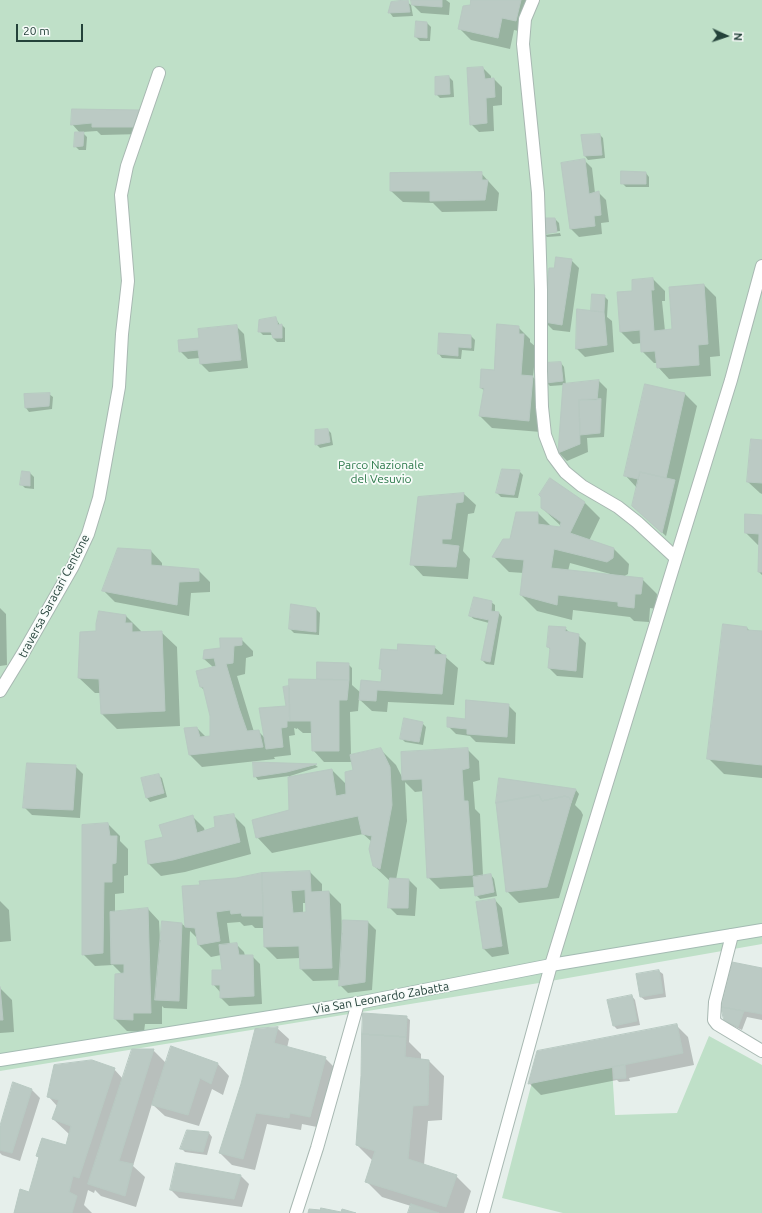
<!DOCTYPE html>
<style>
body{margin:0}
#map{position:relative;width:762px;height:1213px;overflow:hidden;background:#e6efeb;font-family:Ubuntu,sans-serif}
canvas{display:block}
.north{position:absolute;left:706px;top:16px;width:40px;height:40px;-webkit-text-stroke:3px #f7fbf9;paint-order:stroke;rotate:93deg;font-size:11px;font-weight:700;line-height:16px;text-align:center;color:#24423a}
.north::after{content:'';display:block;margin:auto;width:14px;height:18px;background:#24423a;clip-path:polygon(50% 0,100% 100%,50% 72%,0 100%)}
.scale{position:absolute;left:16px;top:24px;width:67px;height:18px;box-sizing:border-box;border:2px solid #24423a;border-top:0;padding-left:5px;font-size:12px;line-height:14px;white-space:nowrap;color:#24423a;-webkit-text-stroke:3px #f7fbf9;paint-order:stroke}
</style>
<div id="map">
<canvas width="762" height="1213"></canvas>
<div class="north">N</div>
<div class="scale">20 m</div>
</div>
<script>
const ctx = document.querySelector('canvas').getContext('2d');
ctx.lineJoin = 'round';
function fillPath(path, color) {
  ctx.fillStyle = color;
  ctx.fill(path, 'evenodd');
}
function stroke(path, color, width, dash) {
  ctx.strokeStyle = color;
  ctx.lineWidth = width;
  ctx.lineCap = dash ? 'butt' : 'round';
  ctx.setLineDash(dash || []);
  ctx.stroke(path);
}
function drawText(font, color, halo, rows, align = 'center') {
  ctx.font = font + ' Ubuntu,sans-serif';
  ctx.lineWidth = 3.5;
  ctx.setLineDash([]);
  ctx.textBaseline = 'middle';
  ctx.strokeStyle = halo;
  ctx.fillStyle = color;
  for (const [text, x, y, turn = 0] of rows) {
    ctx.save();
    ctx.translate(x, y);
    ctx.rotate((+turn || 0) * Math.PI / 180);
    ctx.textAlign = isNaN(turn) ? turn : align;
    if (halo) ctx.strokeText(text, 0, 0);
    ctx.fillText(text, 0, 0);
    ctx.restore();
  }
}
fillPath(new Path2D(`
 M0,0h762v944l-217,38 -545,89z
 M709,1036l53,29v148h-199l-61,-15 30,-116 80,-14 3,47 62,-2z`), '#bfe0c8');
fillPath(new Path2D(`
 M412,0h34l4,3 -1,12 -28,-2 -8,-8z
 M472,0h63l-7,33 -14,-3 -4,19 -39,-9 -12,-12 12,-22z
 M407,2l4,3 2,11 -20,1 -3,-4 1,-10z
 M427,23l4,4 -1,14h-10l-4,-4z
 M483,68l8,8v3h3l8,8v18l-9,1 1,25 -15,1 -8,-8z
 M449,77l4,4 1,16 -14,1 -4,-4z
 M139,110l8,8 -5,16 -41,1 -4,-4 -15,1 5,5 -1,13h-7l-4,-4 5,-13 -8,-9z
 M600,135l3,3 2,20 -17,2 -3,-4z
 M584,160l8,8 3,25 3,-1 8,8 3,22 -8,1 1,11 -23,3 -8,-8z
 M481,173l18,20 -2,18 -55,1 -9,-9 -30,-1 -12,-11z
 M646,173l3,4v10h-23l-4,-4z
 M555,219l4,4 1,8 -15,2v2l15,-2 1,3 -14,1 -3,-3z
 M571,260l8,8 -9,64 -17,-2 -8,-8 10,-53z
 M653,279l12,12v10h-3l3,30 8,-1 31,-45 12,12 4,59 -10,1 1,19 -42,3 -11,-12 -1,-4h-3l-12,-12v-8l-9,1 -12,-12 12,-40z
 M604,296l4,4 -1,17 5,4 2,31 -29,5 -8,-8 17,-37z
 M276,319l4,6h2l3,3v14h-8l-4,-4v-3h-10l-4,-4z
 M236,326l8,8 4,34 -39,4 -8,-8 -1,-6 -12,1 -8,-8 20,-12z
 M518,327l12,12v3l6,5 -3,30 11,12 -3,43 -49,-4 -12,-12 5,-25 -4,-3 13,-17z
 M440,334l31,2 4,4 -1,11 -12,-1 -1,9 -19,-1 -3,-4z
 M561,363l3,4 2,18 33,-4 8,8 -3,48 -17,1 1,14 -21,9 -8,-8 5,-68 -14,1 -3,-3z
 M646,385l39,9 12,12 -31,130 -29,-26v-22l-12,-13z
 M49,394l4,3 -1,12 -23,3 -3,-4z
 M328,430l3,3 2,12 -13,3 -4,-4z
 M762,441v53l-2,-1 -12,-11z
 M519,471l4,4 -5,23 -17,-1 -4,-4z
 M30,473l4,4v12l-9,-1 -4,-4z
 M464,494l12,11 -2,8 -6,1 -5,37 7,8 -2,20 -45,-3 -11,-12 7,-66z
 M584,502l16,16 -11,23 24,7 16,16 -1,10 -5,3 19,2 15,15 -1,15 -6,-1 -1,14 -15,-1 -4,-4 -57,-7 -1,10 -35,-9 -16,-16 3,-22 -15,-1 -15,-15 44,-44 14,14 8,1 1,-2 -19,-18zM570,563l44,12 -1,1 -45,-5z
 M762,516v59l-3,-3v-27h-1l-12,-12z
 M151,551l11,12v4l36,3 12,12v10l-19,1 -2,23 -74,-14 -11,-11z
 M491,602l4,3v8h4l3,4 -8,48 -8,-1 -4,-4 7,-37 -15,-4 -4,-3z
 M0,608l6,6 1,51 -7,1z
 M316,609l4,4 -1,22 -25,-2 -4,-4z
 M100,612l26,4 15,15v2l20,-1 16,15 3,79 -63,3 -15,-15 -1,-21h-6l-16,-15 18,-46z
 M565,628l5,5 8,2 8,8 -3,35 -26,-2 -8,-8 1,-19 -2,-2z
 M747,628l3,3 12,1v146l-38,-4 -16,-16z
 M241,639l12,12v5l-7,2 -1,16 -8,2 17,56 4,-1 7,7 22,-31 2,-20 1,1 30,-8 -2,-2 30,-14 4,4v17l9,8 21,-10 1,-12 -3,-3 18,-17 36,-4 24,21 -4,37 -66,-3 -1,10 -15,-1 -13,-12 -1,12 -8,1 1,43 29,-6 16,16 7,14 64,-30 12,12 1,19 -7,2 2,27 5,5 3,62 8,-1 3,4 3,17 -17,3 -4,-4 -1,-8 -35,2 -12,-12 -4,-86 -9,1 -10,-10 2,39 -11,59h13l8,8 -2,28 -18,-1 -8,-8 2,-25 -17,-16 -2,-24 -9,-8 -91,19 -15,-16 33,-26 -1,-35 -31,4 -3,-4 60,-11 3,2 -28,9v2l42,-8 15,15 7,-15 -2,-8h-28l-11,-12 -1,-17h-9l-6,-5v1l-3,-1 1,7 -6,1 2,19 -17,2 1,2 -73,8 -12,-12 -4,-26 11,-1 9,9h5v-21l-6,-25 -4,-4 12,-20 -9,-8z
 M508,705l8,8 -1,31 -39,-2 -6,-6 -14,-2 -8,-8z
 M422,723l4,4 -3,18 -18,-3 -4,-4z
 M75,766l8,8 -3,44 -48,-3 -8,-8z
 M158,775l4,3 5,19 -17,5 -3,-4 -5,-19z
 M576,790l3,4 -4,11 6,6 2,4 -24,83 -40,5 -12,-12z
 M233,815l12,12 6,27 -66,18 -24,4 -12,-12 -3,-23 19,-3 27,-22 12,12 1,4 11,-4z
 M108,824l12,12v5l8,8v26l-4,1v17l-9,1v18l33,-3 11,12 1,19h1l2,-18 19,2 4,3 -2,-40 17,-1 61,-12 48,-2 12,12v9l7,-1 12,12 1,29 26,-11 8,8 -4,60 -24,3 -8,-8 1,-5 -28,1 -12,-12v-11l-24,1 -12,-12 -1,-19h-9l-3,-3 -8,1 -4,-4 -13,1 3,22 6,-1 8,8 1,4h7l8,8 2,40 -33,2 -8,-8v-5l-8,-9 10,-13 -2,-16 -10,2 -12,-12 -1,-6 -8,-8 -3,78 -23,-1 -2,-2v18h-17l-1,8 -17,-1 -12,-12 7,-45 -9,-9 -18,1 -12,-12zM303,903h3l1,10h-4z
 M495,900l7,8 7,46 -17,3 -8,-8z
 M0,901l9,9 2,31 -11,1z
 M762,969v51l-15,-3 -5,13 -13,-6 -4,-4 -3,-13z
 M659,971l4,3 3,23 -21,3 -4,-3z
 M0,988l12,12 2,32 -14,1z
 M632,996l3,4 5,25 -23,4 -3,-3z
 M406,1017l4,3 -1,22 12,12v6l8,1 15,15 -2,44 -14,1 -4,44 32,11 15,15 -7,22h-55l2,-7 -29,-9 -16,-16 6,-21 -15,-15z
 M676,1025l12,12 6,28 -65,13 1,3 -11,1 -2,-2 -76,15 -12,-12z
 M277,1028l12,11 -2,9 38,10 12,12 -15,58 -20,-4 -1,6 -34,-6 -12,46 -23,-5 -12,-12z
 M153,1050l13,13 52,1 11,12 -6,19 -11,-6 -13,37 -34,-10 -13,-12 -19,62 12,11 -9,30 -35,-11 -6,-6 -1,3 -6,-3 -4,15 8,8h-77l15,-19 10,-35 -3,-3 30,-10 3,-11 -17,-16 4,-13 -9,-10 66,-27 9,10z
 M14,1083l18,7 8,8 -20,63 -18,-6 -2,-2v-24z
 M209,1133l3,4 -5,18 -22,-3 -4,-4z
 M177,1164l64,12 8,8 -7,23 -63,-9 -8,-8z`), '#0003');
const building = new Path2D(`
 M408,0l2,12 -22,1 3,-11z
 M411,0h31v7l-30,-2z
 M471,0h50l-5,21 -14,-3 -4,20 -40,-9 5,-23 7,-1z
 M416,21l11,1v16l-12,-1z
 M483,67l2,12 9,-1 1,19 -9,1 1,25 -17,2 -3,-57z
 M449,76l1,18 -15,1v-18z
 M72,109l67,1 -5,17h-42v-4l-21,2z
 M75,132h9l-1,14 -9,1z
 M600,134l2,21 -18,1 -3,-21z
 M585,159l4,35 10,-3 2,24 -7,1 1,10 -25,3 -9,-66z
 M621,171l25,1v12h-25z
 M482,172v8h6l-3,20 -55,1v-10h-40v-18z
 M541,218h14l2,14 -14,2z
 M556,257l16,2 -10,66 -18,-3 5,-54h5z
 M653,278l1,12h-3l3,41 18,-2 -3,-42 35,-3 4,60 -10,1 1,20 -42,3 -2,-17 -14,1 -1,-22 -20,2 -3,-40 15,-1v-11z
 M592,294l13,1 -1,17 -13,-1z
 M577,309l27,3 3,33 -31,4z
 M276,317l2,8 4,-1v14h-9l-2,-6h-13l1,-12z
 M497,324l22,2v8h5l-3,41 12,1 -4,45 -50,-5 5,-28h-4l1,-19 13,1z
 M237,325l4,35 -41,4 -2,-14 -19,2 -1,-12 21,-2 -1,-9z
 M439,333l32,2v13l-13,-1v9l-20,-2z
 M561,362l2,19 -17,2 -2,-20z
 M599,380l-2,20h-18l1,44 -22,9 5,-69z
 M645,384l40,9 -19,85 -26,-6 -2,7 -14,-3z
 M50,393l-1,13 -24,2 -1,-14z
 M601,399l-1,34 -20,2 -1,-35z
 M328,429l2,13 -15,3v-15z
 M751,439l11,1v43l-15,-1z
 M502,469l18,1 -6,25 -18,-2z
 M22,471l8,1v14l-10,-1z
 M640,472l35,8 -13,53 -30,-27z
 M550,478l35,24 -15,31 44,15 -1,10 -6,4 -53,-13 -3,19 92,10 -2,16h-6l-1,14 -16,-2v-4l-60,-7 -1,10 -37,-10 4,-35 -32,-3 11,-18h7l6,-27h22v12l22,3 1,-5 -20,-14v-11l-2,-2z
 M464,493l-1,9 -7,1 -5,36h-9v5l17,2 -3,21 -46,-2 8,-68z
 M745,514l17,1v57h-4l1,-38 -14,-1z
 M118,548l33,2v15l48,4v12l-20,1 -2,23 -75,-14z
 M474,597l18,4 -1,10 8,1 -9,50 -9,-2 8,-40 -20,-4z
 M291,604l25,4v24l-27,-3z
 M99,611l27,4 -1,8h7v9l30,-1 3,80 -64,3 -2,-35 -21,-1 2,-46 16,-1v-7z
 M723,624l24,3v3l15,1v134l-55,-6z
 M549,626l17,1 -1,4 14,3 -3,37 -28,-3 2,-20 -3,-1z
 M220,638h22v7l-8,1 -1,17 -7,1 13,44 8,23 12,-1 4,17 -74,8 -5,-27 13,-1 3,10 10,-1v-20l-7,-29h-3l-4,-16 20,-5 -2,-8 -11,1 1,-9 16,-2z
 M398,644l37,2 -1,8 12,1 -4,39 -65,-4 -1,11 -17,-1 2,-20 20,2 1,-13h-3l2,-20 16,1z
 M317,662l32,1v17l-32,-1z
 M289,679l60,1 -2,20h-8v51h-27l-1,-30h-21z
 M289,686l1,35h-3v6l-6,1 2,19 -17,2 -7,-41 27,-2 -3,-19z
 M466,700l43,4 -2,33 -40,-3v-5l-20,-2v-10l18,2z
 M404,718l19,4 -4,20 -19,-3z
 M381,748l9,19 2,38 -12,64 -7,-3 -4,-17 3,-13 -10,-2 -4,-18 -102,22 -4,-18 37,-10 -1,-33 44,-8 4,27 10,-2 -1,-22 8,-2 -3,-15z
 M468,748l1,20 -7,2 2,31h4l5,74 -46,3 -5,-99 -20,1 -1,-28z
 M253,762l64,2 -30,8 -33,5z
 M27,763l49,2 -3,45 -50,-2z
 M159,774l5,19 -18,5 -5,-20z
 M499,778l77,11 -5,14 -1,-5 -5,-2 -23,5 -3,-6 -43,8z
 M539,795l3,6 23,-5 5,2 1,5 -24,84 -41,5 -10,-89z
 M234,814l6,28 -67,18 -25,4 -3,-23 18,-4 -4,-12 34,-10 4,18 18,-6 -1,-10z
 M108,823l2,13h7l-1,27 -4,1v18h-8l-1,71 -21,2v-130z
 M310,871l1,21 18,-1 3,77 -32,1 -1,-23 -35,1 -2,-74zM305,890l1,22 -13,1 -2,-22z
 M262,873l1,43h-21l-1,-3 -10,1 -1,-4 -14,2 4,29 -22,4 -3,-17 -10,-1 -3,-41 18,-1 -1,-4 37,-3z
 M491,874l3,18 -19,4 -2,-19z
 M390,878l19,1 -1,29h-20z
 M495,899l7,47 -19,3 -7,-47z
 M148,908l3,105h-18v7l-19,-1 1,-45 9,-1v-9h-13l-1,-52z
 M343,920l25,1 -3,61 -26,4z
 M162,921l20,2 -3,78 -24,-1z
 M237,943l2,12h14l1,41 -34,2v-13h-8v-15h10l-3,-25z
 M732,962l30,6v46l-41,-7z
 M659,970l4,23 -23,4 -4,-23z
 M0,987l3,33h-3z
 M632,995l5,26 -24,5 -6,-26z
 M721,1007l23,4 -6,16 -14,-7z
 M363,1013l44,3 -1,21 -44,-3z
 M677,1024l6,29 -155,31 9,-33z
 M278,1027l-4,16 52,14 -16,60 -20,-4 -1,5 -33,-5 -13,46 -24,-6 22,-69 14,-55z
 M362,1034l44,3 -1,20 24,3 -1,45 -15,1 -5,53 49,16 -11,32 -81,-25 10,-31 -19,-6 5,-69z
 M171,1046l47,17 -7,21 -11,-6 -12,37 -36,-10z
 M132,1049h22l-35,112 14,3 -8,32 -37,-12z
 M92,1060l23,8 -36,110 -6,-2 -4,16 8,4 -5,17h-58l6,-24 9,3 10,-35 -3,-1 6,-18 24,7 5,-19 -19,-7 7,-19 -12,-3 7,-32z
 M625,1065l1,13 -12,1 -1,-12z
 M13,1082l19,7 -20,64 -12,-3v-24z
 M187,1130l22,2 -6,20 -23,-3z
 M176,1163l65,12 -7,24 -64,-9z
 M411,1204l28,9h-31z
 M321,1208l20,4 1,-3 14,4h-48l1,-4 11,1z`);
fillPath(building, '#bbcac4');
stroke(building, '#b8c9c2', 1);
const street = new Path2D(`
 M676,558l55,-178 31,-114
 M0,691l22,-36 51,-89 15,-32 11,-36 20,-111 3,-53 6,-53 -7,-86 6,-29 32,-93
 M732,935l-17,67 -1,18 3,4 45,27
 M296,1213l21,-65 41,-145
 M483,1213l68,-248 125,-407 -39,-36 -19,-15 -36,-21 -17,-14 -12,-16 -8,-21 -3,-28 -1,-36v-81l-3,-97 -15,-149 2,-25 8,-19`);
const secondary = new Path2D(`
 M0,1060l358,-57 193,-38 211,-35`);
stroke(street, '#a8b8b2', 14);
stroke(secondary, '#a4bbb3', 14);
stroke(street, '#fff', 12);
stroke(secondary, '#fff', 12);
drawText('12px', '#2d7a4b', '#f7fbf9', [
 ["Parco Nazionale",381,465],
 ["del Vesuvio",381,479]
]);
drawText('12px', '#24423a', '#f7fbf9', [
 ["traversa Saracari Centone",54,596,-62],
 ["Via San Leonardo Zabatta",381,998,-10]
]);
</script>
